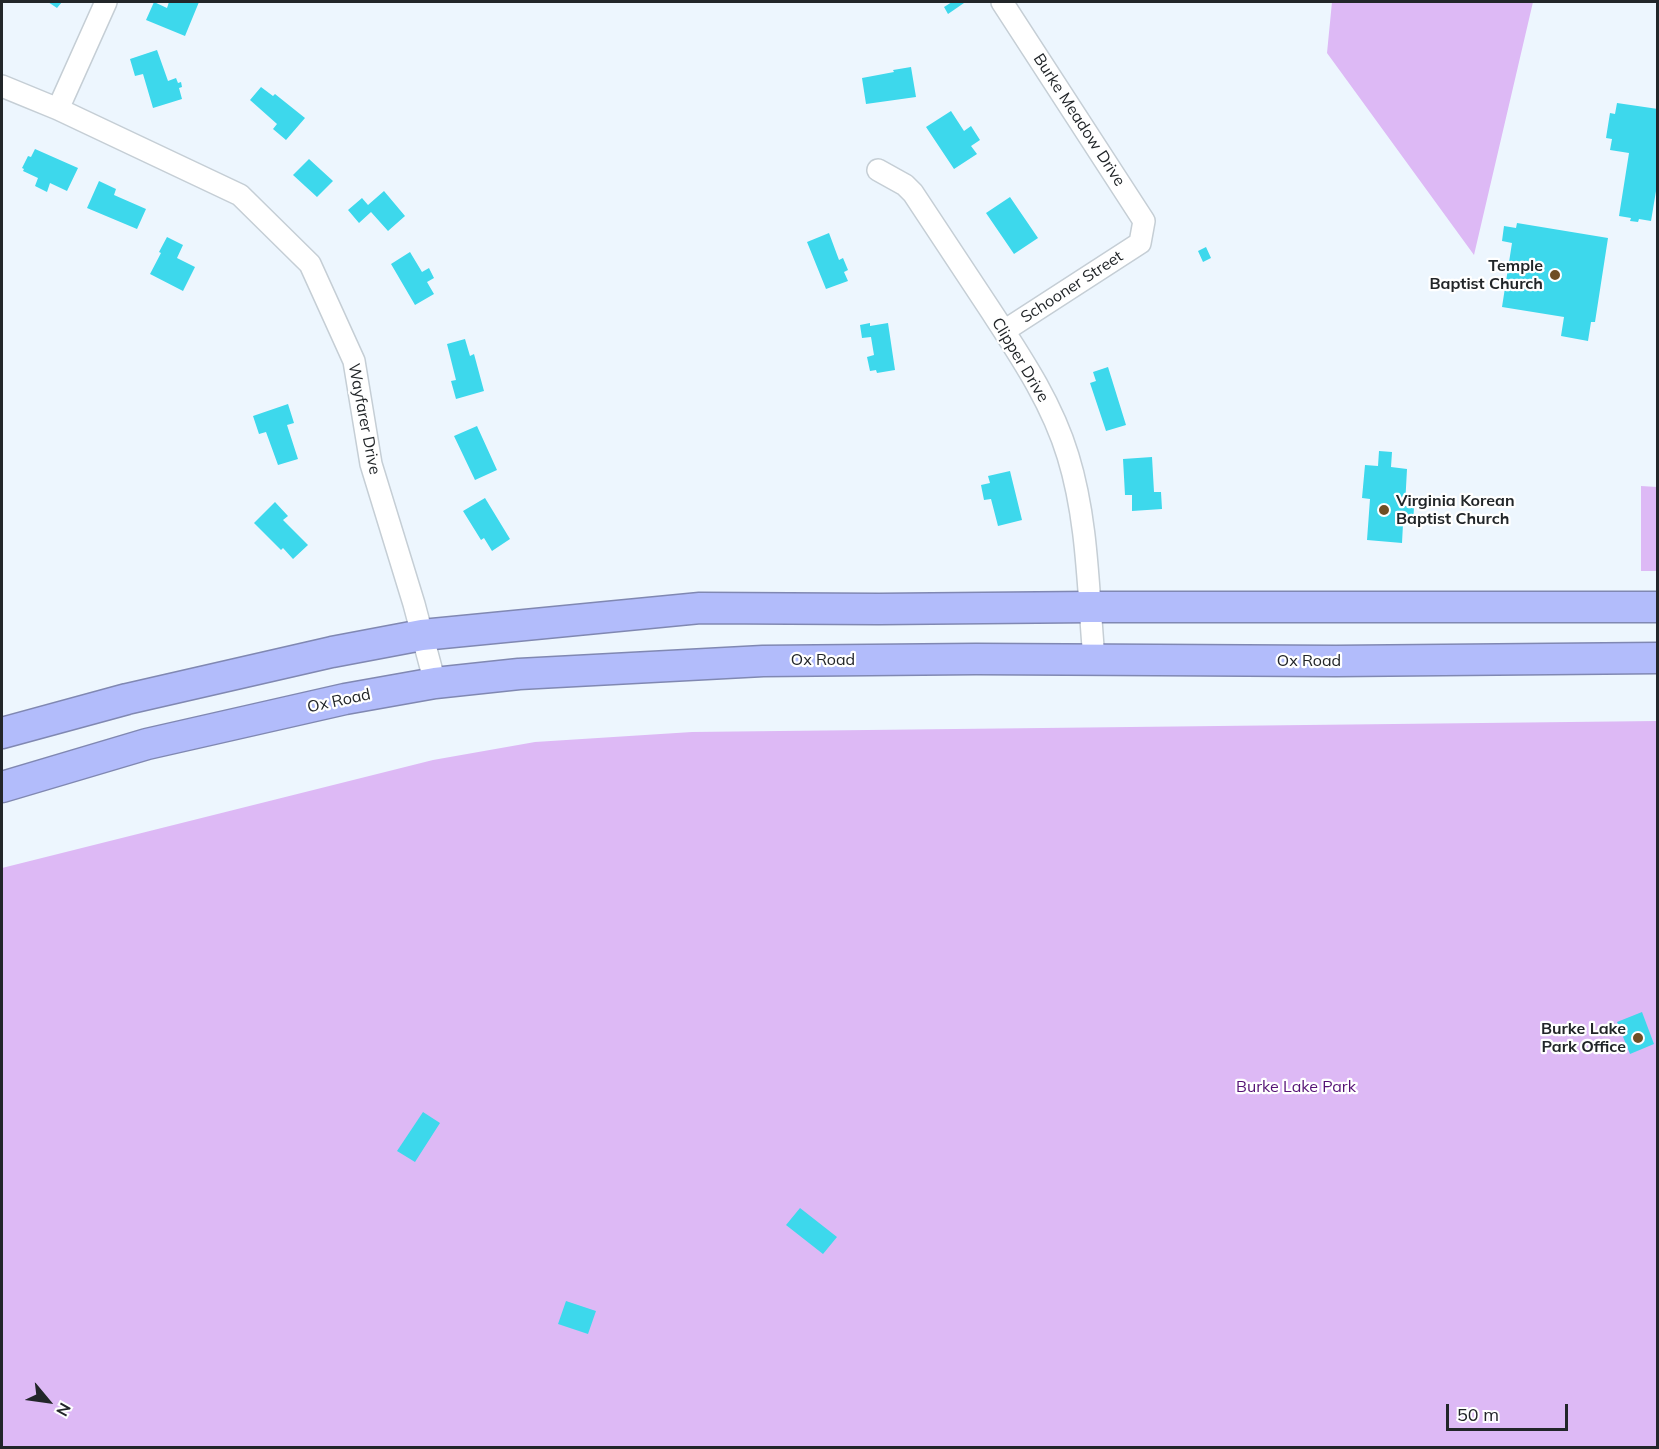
<!DOCTYPE html>
<style>
body{margin:0}
#map{position:relative;width:1659px;height:1449px;overflow:hidden;background:#edf6fe;font-family:Mulish,sans-serif}
canvas{display:block}
.frame{position:absolute;inset:0;border:3px solid #222629;pointer-events:none}
.north{position:absolute;left:18px;top:1371px;width:60px;height:60px;-webkit-text-stroke:4px #fff;paint-order:stroke;rotate:119deg;font-size:16px;font-weight:700;line-height:24px;text-align:center;color:#222629}
.north::after{content:'';display:block;margin:auto;width:21px;height:27px;background:#222629;clip-path:polygon(50% 0,100% 100%,50% 72%,0 100%)}
.scale{position:absolute;left:1446px;top:1404px;width:122px;height:27px;box-sizing:border-box;border:3px solid #222629;border-top:0;padding-left:8px;font-size:18px;line-height:21px;white-space:nowrap;color:#222629;-webkit-text-stroke:4px #fff;paint-order:stroke}
</style>
<div id="map">
<canvas width="1659" height="1449"></canvas>
<div class="frame"></div>
<div class="north">N</div>
<div class="scale">50 m</div>
</div>
<script>
const ctx = document.querySelector('canvas').getContext('2d');
ctx.lineJoin = 'round';
function fillPath(path, color) {
  ctx.fillStyle = color;
  ctx.fill(path, 'evenodd');
}
function stroke(path, color, width, dash) {
  ctx.strokeStyle = color;
  ctx.lineWidth = width;
  ctx.lineCap = dash ? 'butt' : 'round';
  ctx.setLineDash(dash || []);
  ctx.stroke(path);
}
function drawText(font, color, halo, rows, align = 'center') {
  ctx.font = font + ' Mulish,sans-serif';
  ctx.lineWidth = 4.5;
  ctx.setLineDash([]);
  ctx.textBaseline = 'middle';
  ctx.strokeStyle = halo;
  ctx.fillStyle = color;
  for (const [text, x, y, turn = 0] of rows) {
    ctx.save();
    ctx.translate(x, y);
    ctx.rotate((+turn || 0) * Math.PI / 180);
    ctx.textAlign = isNaN(turn) ? turn : align;
    if (halo) ctx.strokeText(text, 0, 0);
    ctx.fillText(text, 0, 0);
    ctx.restore();
  }
}
fillPath(new Path2D(`
 M1332,2h201l-59,253 -147,-202z
 M1641,486l16,1v84h-16z
 M1657,721v726l-1655,1v-580l431,-108 102,-18 157,-10z`), '#ddb9f5');
fillPath(new Path2D(`
 M48,2h14l-5,6z
 M154,2l13,6 2,-6h30l-14,34 -39,-16z
 M952,2h10l2,1 -16,11 -4,-7z
 M157,50l11,31 8,-3 2,5 3,-1 1,5 -3,1 3,11 -29,9 -10,-34 -8,2 -5,-17z
 M911,67l5,30 -50,7 -4,-26 32,-6 -1,-2z
 M261,87l12,9 2,-2 30,24 -19,22 -13,-11 4,-5 -27,-24z
 M1617,103l41,6v70l-7,42 -12,-2 -1,3 -8,-1 1,-3 -12,-2 10,-63 -19,-3 2,-11 -6,-1 4,-25 5,1z
 M951,111l13,20 7,-5 9,14 -9,6 6,8 -23,15 -28,-42z
 M35,149l43,19 -11,23 -17,-8 -3,9 -12,-6 3,-8 -15,-7 1,-2 -2,-1 6,-12 3,1z
 M309,159l24,22 -16,16 -24,-22z
 M99,181l17,8 -2,6 32,14 -9,20 -50,-21z
 M384,191l21,25 -17,15 -17,-19 -12,11 -11,-13 14,-12 6,7z
 M1010,197l28,41 -24,16 -28,-41z
 M1517,223l91,15 -13,84h-4l-3,19 -27,-5 3,-19 -62,-10 10,-64 -10,-2 2,-15 12,2z
 M829,233l10,27 4,-2 5,12 -4,2 4,9 -22,8 -19,-47z
 M167,237l16,8 -6,13 18,9 -12,24 -33,-17 11,-21 -2,-1z
 M1206,247l5,11 -8,4 -5,-11z
 M410,252l12,20 7,-4 5,10 -7,4 7,12 -19,11 -24,-41z
 M870,323v3l18,-3 7,47 -18,3 -1,-3 -6,1 -3,-14 7,-2 -3,-18 -9,1 -2,-13z
 M465,339l5,17 4,-2 10,37 -28,8 -5,-18 5,-1 -9,-36z
 M1108,367l18,58 -20,6 -16,-48 6,-2 -3,-9z
 M288,404l6,19 -7,2 11,34 -20,6 -12,-33 -7,2 -6,-18z
 M477,426l20,44 -22,10 -21,-44z
 M1379,451l13,1 -1,15 16,2 -2,37 9,1 -1,18 -10,-1 -1,19 -35,-3 3,-41 -8,-1 3,-33 13,1z
 M1152,457l2,35h7l1,17 -30,2v-16h-7l-2,-36z
 M1010,471l12,49 -24,6 -7,-27 -7,1 -3,-15 9,-2 -2,-7z
 M485,498l25,41 -18,12 -8,-13 -3,2 -18,-29z
 M275,502l13,14 -5,4 25,25 -15,14 -10,-11 -2,2 -27,-27z
 M1642,1012l12,32 -24,10 -13,-32z
 M423,1112l17,11 -25,39 -18,-11z
 M800,1208l37,29 -14,17 -37,-29z
 M566,1301l30,10 -8,23 -30,-10z`), '#3dd8ec');
const minor = new Path2D(`
 M1002,2l142,219 -4,22 -136,88
 M2,86l56,23 182,86 70,69 44,97 17,103 43,140 21,79
 M58,109l48,-107
 M878,170l27,15 8,8c26,39 52,79 78,118 30,46 61,92 77,145 20,65 20,135 26,203`);
const highway = new Path2D(`
 M2,733l125,-34 205,-47 90,-17 278,-27 179,1 211,-2h568
 M2,787l145,-43 198,-45 90,-16 84,-9 244,-13 213,-2 360,2 322,-3`);
stroke(minor, '#c5ced5', 24);
stroke(highway, '#8088b2', 33);
stroke(minor, '#fff', 21);
stroke(highway, '#b2bcfb', 30);
for (const [x, y, r, color] of [
 [1555,275,6,"#6f4e25"],
 [1384,510,6,"#6f4e25"],
 [1638,1038,6,"#6f4e25"]
]) {
  const dot = new Path2D();
  dot.arc(x, y, r, 0, 2 * Math.PI);
  ctx.fillStyle = color;
  ctx.fill(dot);
  stroke(dot, '#fff', 2);
}
drawText('16px', '#222629', '#fff', [
 ["Burke Meadow Drive",1079,120,57],
 ["Schooner Street",1072,287,-33],
 ["Clipper Drive",1020,360,59],
 ["Wayfarer Drive",364,419,79],
 ["Ox Road",823,660],
 ["Ox Road",1309,661],
 ["Ox Road",339,701,-12]
]);
drawText('bold 16px', '#222629', '#fff', [
 ["Temple",1543,266],
 ["Baptist Church",1543,284],
 ["Virginia Korean",1396,501,"left"],
 ["Baptist Church",1396,519,"left"],
 ["Burke Lake",1626,1029],
 ["Park Office",1626,1047]
], 'right');
drawText('16px', '#541174', '#fff', [
 ["Burke Lake Park",1296,1087]
]);
</script>
